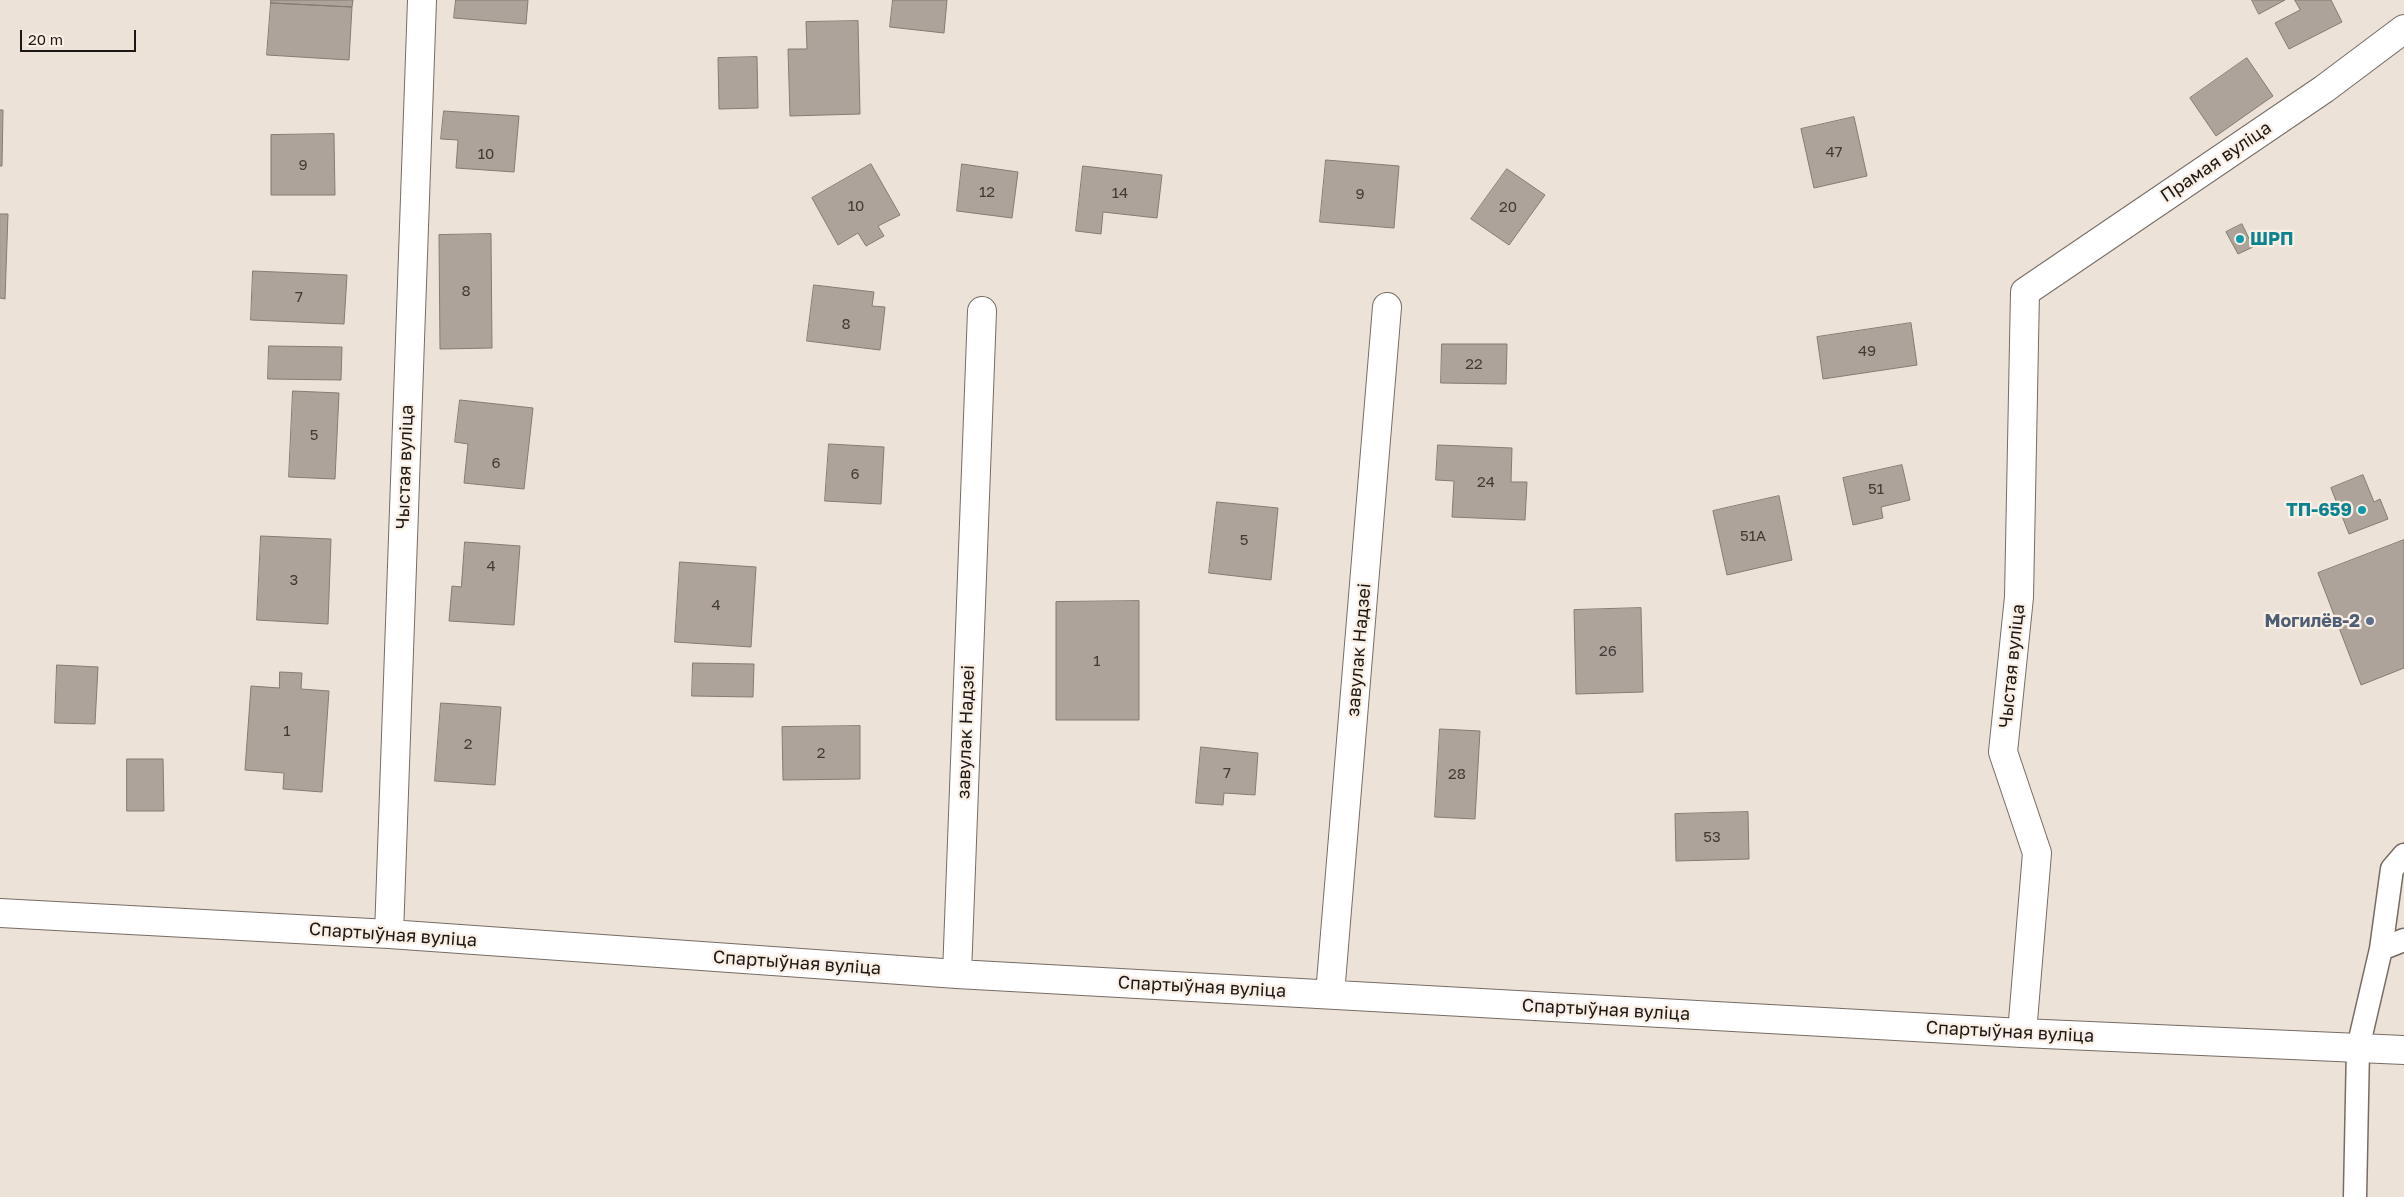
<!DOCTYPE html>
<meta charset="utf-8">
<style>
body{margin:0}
#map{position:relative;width:2404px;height:1197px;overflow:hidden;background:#ece2d8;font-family:"Golos Text",sans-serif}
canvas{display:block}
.scale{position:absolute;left:20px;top:30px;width:116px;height:22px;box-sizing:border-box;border:2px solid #1c1815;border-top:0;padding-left:6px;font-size:15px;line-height:18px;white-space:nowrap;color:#1c1815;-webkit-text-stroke:4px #faefe5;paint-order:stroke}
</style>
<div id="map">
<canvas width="2404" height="1197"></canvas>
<div class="scale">20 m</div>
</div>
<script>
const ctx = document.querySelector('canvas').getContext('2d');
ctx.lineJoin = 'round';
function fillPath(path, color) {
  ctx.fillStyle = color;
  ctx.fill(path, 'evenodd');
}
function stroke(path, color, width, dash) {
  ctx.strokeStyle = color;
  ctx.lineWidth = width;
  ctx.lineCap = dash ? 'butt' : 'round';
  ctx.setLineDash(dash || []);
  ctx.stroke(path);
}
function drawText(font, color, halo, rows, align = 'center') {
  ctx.font = font + ' "Golos Text",sans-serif';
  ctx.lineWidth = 4.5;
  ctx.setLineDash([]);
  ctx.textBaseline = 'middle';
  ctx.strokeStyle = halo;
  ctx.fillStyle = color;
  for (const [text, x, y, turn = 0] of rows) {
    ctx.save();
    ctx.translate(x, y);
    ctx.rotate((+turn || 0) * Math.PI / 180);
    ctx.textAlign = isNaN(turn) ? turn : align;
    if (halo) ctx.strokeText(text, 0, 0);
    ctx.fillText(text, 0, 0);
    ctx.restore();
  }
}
const building = new Path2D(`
 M271,0h82l-1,7 -81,-4z
 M456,0h72l-2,24 -72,-6z
 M893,0h54l-3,33 -54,-6z
 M2252,0h33l-26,14z
 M2295,0h36l11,22 -53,27 -14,-26 25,-13z
 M271,3l81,4 -3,53 -82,-5z
 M858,21l2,93 -70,2 -2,-67h19l-1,-27z
 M757,57l1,51 -39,1 -1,-51z
 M2247,58l26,38 -57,40 -26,-38z
 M0,110h3l-1,56h-2z
 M444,111l75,5 -5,56 -58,-4 2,-28 -17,-1z
 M1854,117l13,59 -53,12 -13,-59z
 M334,134l1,61h-64v-60z
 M1326,160l73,6 -5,62 -74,-6z
 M871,164l29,51 -22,11 6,10 -18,10 -8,-13 -20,12 -26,-47z
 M962,164l56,8 -6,46 -55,-7z
 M1083,166l79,9 -5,43 -54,-6 -2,22 -25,-3z
 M1507,169l38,26 -36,50 -38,-26z
 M0,214h8l-3,85 -5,-1z
 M2242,224l11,23 -15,7 -12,-22z
 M491,234l1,114 -52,1 -1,-114z
 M253,271l94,4 -3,49 -93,-4z
 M814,285l60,7 -2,14 13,1 -5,43 -73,-9z
 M1911,323l6,42 -94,14 -6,-42z
 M1442,344h65l-1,40 -65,-1z
 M269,346l73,1 -1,33 -73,-1z
 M293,391l46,2 -4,86 -46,-2z
 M460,400l73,8 -9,81 -60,-6 4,-39 -13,-2z
 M829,444l55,3 -3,57 -56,-3z
 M1438,445l74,3 -1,34h16l-2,38 -73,-3 2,-36 -18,-1z
 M1902,465l8,35 -29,7 2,11 -30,7 -10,-47z
 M2363,475l11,27 6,-3 8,20 -39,15 -18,-46z
 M1779,496l13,64 -65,15 -14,-64z
 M1217,502l61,6 -7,72 -62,-7z
 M261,536l70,3 -3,85 -71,-4z
 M2404,540v128l-43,17 -43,-112z
 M465,542l55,4 -6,79 -65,-4 3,-35 9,1z
 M680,562l76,5 -5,80 -76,-5z
 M1139,601v119h-83v-118z
 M1641,608l2,84 -67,2 -2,-84z
 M693,663l61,1 -1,33 -61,-1z
 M57,665l41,2 -3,57 -40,-1z
 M280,672l22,1 -1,16 28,2 -7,101 -39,-3 1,-16 -39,-3 6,-84 28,2z
 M441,703l60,4 -6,78 -60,-4z
 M860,726v53l-77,1 -1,-53z
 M1440,729l40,2 -5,88 -40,-2z
 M1201,747l57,6 -3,42 -31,-2 -1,12 -27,-2z
 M127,759h36l1,52h-37z
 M1748,812l1,47 -73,2 -1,-47z`);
fillPath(building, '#ada39a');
stroke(building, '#847b72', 1);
const lane = new Path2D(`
 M2381,949l23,-9
 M2355,1197l3,-149 23,-99 11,-80 12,-14`);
const street = new Path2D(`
 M0,913l389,21 568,40 1065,59 382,17
 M389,934l33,-934
 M957,974l25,-663
 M1330,994l57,-687
 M2022,1033l15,-180 -34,-101 16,-155 6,-305 299,-203 80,-60`);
stroke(lane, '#766c64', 25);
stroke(street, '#766c64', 30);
stroke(lane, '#fff', 22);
stroke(street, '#fff', 28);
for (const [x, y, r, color] of [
 [2240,239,5,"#0f9aa8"],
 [2362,510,5,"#0f9aa8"],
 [2370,621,5,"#5c6f8a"]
]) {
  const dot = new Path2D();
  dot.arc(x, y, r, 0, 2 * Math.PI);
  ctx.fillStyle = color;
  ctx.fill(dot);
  stroke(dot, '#faefe5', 2);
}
drawText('15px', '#403b36', null, [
 ["47",1834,152],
 ["10",486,154],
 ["9",303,165],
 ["12",987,192],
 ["14",1120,193],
 ["9",1360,194],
 ["10",856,206],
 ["20",1508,207],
 ["8",466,291],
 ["7",299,297],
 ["8",846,324],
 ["49",1867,351],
 ["22",1474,364],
 ["5",314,435],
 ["6",496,463],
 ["6",855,474],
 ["24",1486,482],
 ["51",1876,489],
 ["51А",1753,536],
 ["5",1244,540],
 ["4",491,566],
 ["3",294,580],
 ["4",716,605],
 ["26",1608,651],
 ["1",1097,661],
 ["1",287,731],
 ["2",468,744],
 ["2",821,753],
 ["7",1227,773],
 ["28",1457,774],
 ["53",1712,837]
]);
drawText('18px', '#1c1815', '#faefe5', [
 ["Прамая вуліца",2216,162,-34],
 ["Чыстая вуліца",405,467,-88],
 ["завулак Надзеі",1359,650,-85],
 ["Чыстая вуліца",2012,666,-84],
 ["завулак Надзеі",966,732,-88],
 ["Спартыўная вуліца",393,935,4],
 ["Спартыўная вуліца",797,963,4],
 ["Спартыўная вуліца",1202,987,3],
 ["Спартыўная вуліца",1606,1010,3],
 ["Спартыўная вуліца",2010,1032,3]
]);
drawText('bold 18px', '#0d838f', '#faefe5', [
 ["ШРП",2250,239],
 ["ТП-659",2352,510,"right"]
], 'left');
drawText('bold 18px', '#4e5e75', '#faefe5', [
 ["Могилёв-2",2360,621]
], 'right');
</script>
